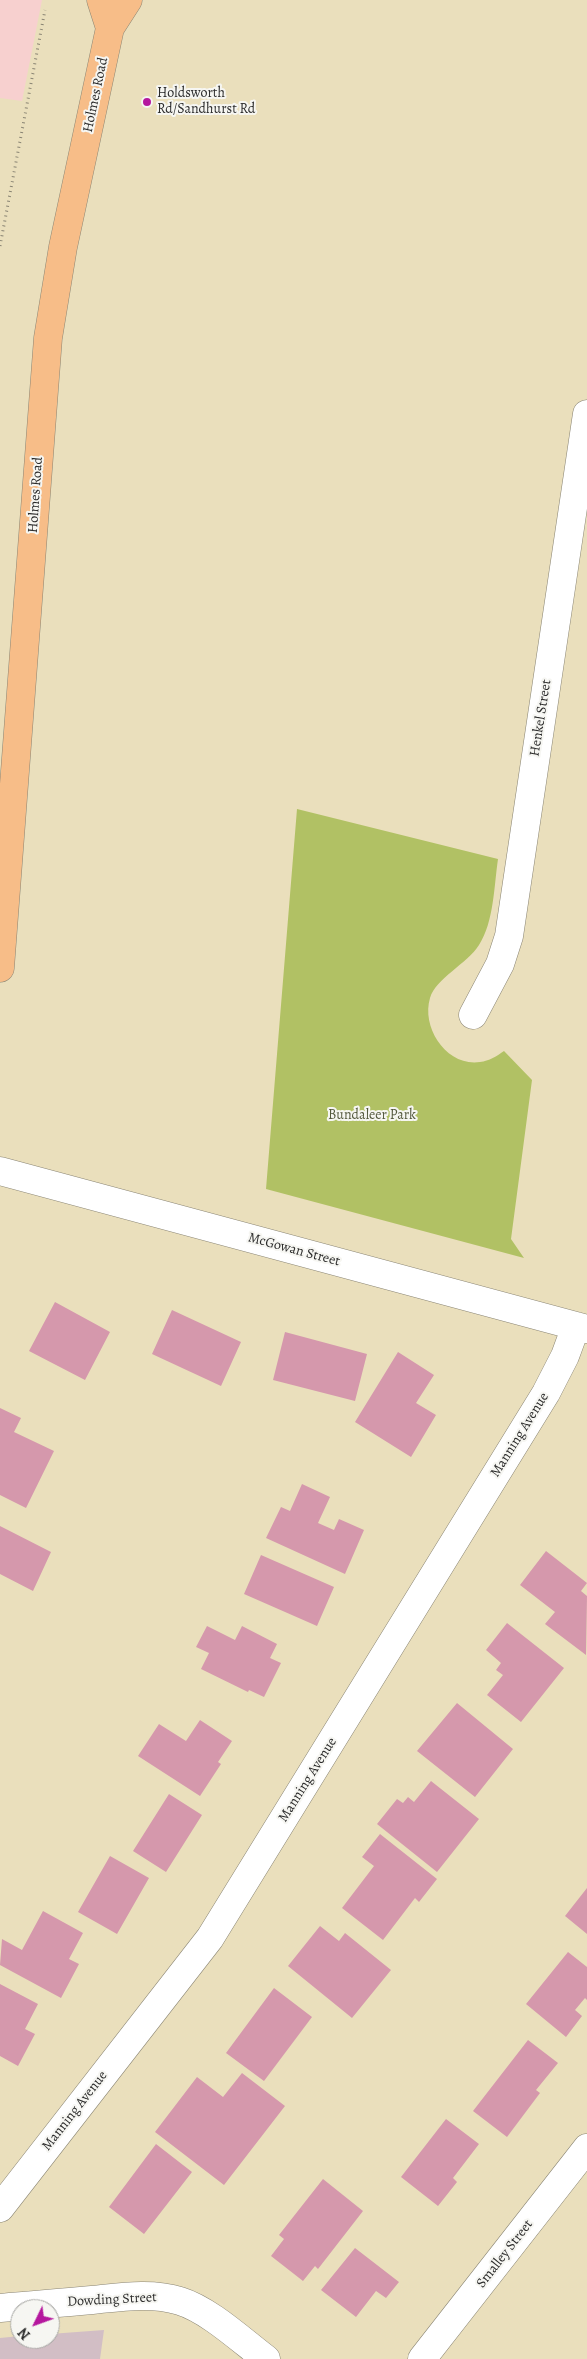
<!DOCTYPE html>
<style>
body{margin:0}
#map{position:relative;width:587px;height:2359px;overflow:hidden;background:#eadfbc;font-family:Alegreya,serif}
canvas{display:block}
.north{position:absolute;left:10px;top:2299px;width:50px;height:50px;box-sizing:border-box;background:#f6f6f2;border:1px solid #a5a5a2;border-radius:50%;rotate:228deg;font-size:14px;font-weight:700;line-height:20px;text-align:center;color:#2b2b2b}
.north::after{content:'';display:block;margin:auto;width:18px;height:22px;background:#b5179e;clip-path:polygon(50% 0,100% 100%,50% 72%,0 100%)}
</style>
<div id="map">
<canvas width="587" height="2359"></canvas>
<div class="north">N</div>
</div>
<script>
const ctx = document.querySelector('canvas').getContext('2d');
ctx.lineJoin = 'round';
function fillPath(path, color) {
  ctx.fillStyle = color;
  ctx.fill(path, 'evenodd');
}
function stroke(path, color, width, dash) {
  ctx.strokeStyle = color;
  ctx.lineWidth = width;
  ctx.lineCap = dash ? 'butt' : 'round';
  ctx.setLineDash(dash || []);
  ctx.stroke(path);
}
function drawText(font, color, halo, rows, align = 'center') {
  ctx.font = font + ' Alegreya,serif';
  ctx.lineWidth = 4;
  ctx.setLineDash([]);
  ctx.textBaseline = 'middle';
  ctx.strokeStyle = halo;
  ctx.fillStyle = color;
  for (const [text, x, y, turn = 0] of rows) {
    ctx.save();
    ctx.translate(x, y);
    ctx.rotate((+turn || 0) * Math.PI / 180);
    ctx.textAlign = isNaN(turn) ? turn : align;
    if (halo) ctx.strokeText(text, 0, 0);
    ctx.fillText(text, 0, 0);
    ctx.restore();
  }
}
fillPath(new Path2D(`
 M0,0h42l-20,101 -22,-3z`), '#f7d0cf');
fillPath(new Path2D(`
 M104,2330l-4,29h-100v-21l20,-2v3h30v-5z`), '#d2bec5');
fillPath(new Path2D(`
 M297,809l201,50c-4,27 -4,63 -19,86 -12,19 -43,33 -49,53 -9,30 17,69 50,64 9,-1 17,-6 24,-11l28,29 -21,159 13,19 -258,-69z`), '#b1c164');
fillPath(new Path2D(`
 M55,1302l55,30 -25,48 -56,-29z
 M172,1310l69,32 -20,44 -69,-32z
 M285,1332l82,22 -12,47 -82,-21z
 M398,1352l36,23 -18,28 20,12 -25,42 -56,-35z
 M0,1408l21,10 -7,14 40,19 -28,57 -26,-13z
 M302,1484l28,13 -12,26 16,7 5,-11 25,11 -19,44 -79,-36 15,-31 9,4z
 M0,1526l51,26 -18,39 -33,-17z
 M546,1551l41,32 -6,8 6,5 -1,59 -41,-31 10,-12 -35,-27z
 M261,1555l73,32 -17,39 -73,-32z
 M507,1623l57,45 -43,54 -34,-27 16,-20 -7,-5 5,-7 -15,-13z
 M207,1626l28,14 7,-14 35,18 -7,14 11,5 -17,34 -15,-7 -1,2 -47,-23 8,-16 -13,-6z
 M457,1703l56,46 -38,48 -58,-46z
 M200,1720l32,21 -14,21 3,2 -21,32 -62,-40 21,-32 27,17z
 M431,1781l48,38 -42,53 -60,-48 20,-25 6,4 5,-6 6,5z
 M169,1794l33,21 -36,57 -33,-21z
 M380,1834l57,45 -18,23 -4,-4 -32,42 -41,-32 32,-42 -12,-9z
 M110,1856l39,22 -32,56 -39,-22z
 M587,1888v46l-22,-18z
 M43,1911l40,22 -14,26 10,5 -18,34 -61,-33 2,-26 20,11z
 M320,1926l19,15 6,-8 46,37 -39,48 -64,-52z
 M568,1952l19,15v33l-2,-2 -10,12 7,6 -16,21 -40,-33z
 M0,1984l38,20 -13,25 10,5 -17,32 -18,-10z
 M274,1988l38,29 -48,64 -38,-28z
 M528,2040l30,23 -22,27 4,3 -33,44 -34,-26z
 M242,2073l43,33 -61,79 -69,-53 42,-55 26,20z
 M446,2119l33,25 -26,34 4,4 -19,24 -37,-29z
 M156,2144l36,28 -48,62 -35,-27z
 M323,2179l40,32 -45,58 -3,-3 -12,15 -32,-25 13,-17 -5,-4z
 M355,2248l44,34 -13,16 -10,-7 -20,26 -35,-27z`), '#d598ac');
const minor = new Path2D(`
 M473,1015l27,-51 9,-28 78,-522
 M0,1171l587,158
 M0,2208l210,-270 336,-545 19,-37 11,-30
 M0,2308c31,-3 61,-5 92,-8 29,-3 60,-8 88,1 29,9 61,39 86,58
 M422,2359l165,-211`);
const major = new Path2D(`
 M101,0l9,28
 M0,968l48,-630 15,-91 47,-219 18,-28`);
stroke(minor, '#8a8574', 29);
stroke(major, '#8a8574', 29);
stroke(new Path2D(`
 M0,246l45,-236`), '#8a8574', 3, [1, 4]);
stroke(minor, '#fff', 28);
stroke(major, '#f7bd88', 28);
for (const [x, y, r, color] of [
 [147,102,5,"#b5179e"]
]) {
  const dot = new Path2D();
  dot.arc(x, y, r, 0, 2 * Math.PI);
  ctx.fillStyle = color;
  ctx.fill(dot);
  stroke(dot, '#f6f6f2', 2);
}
drawText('14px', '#2b2b2b', '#f6f6f2', [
 ["Holdsworth",157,94],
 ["Rd/Sandhurst Rd",157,110]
], 'left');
drawText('14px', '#2b2b2b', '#f6f6f2', [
 ["Holmes Road",96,95,-78],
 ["Holmes Road",36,495,-86],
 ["Henkel Street",541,718,-81],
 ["McGowan Street",294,1250,15],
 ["Manning Avenue",520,1435,-58],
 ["Manning Avenue",308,1780,-58],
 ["Manning Avenue",75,2111,-52],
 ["Smalley Street",505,2254,-52],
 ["Dowding Street",112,2300,-3]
]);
drawText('14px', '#53583c', '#f6f6f2', [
 ["Bundaleer Park",372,1116]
]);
</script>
